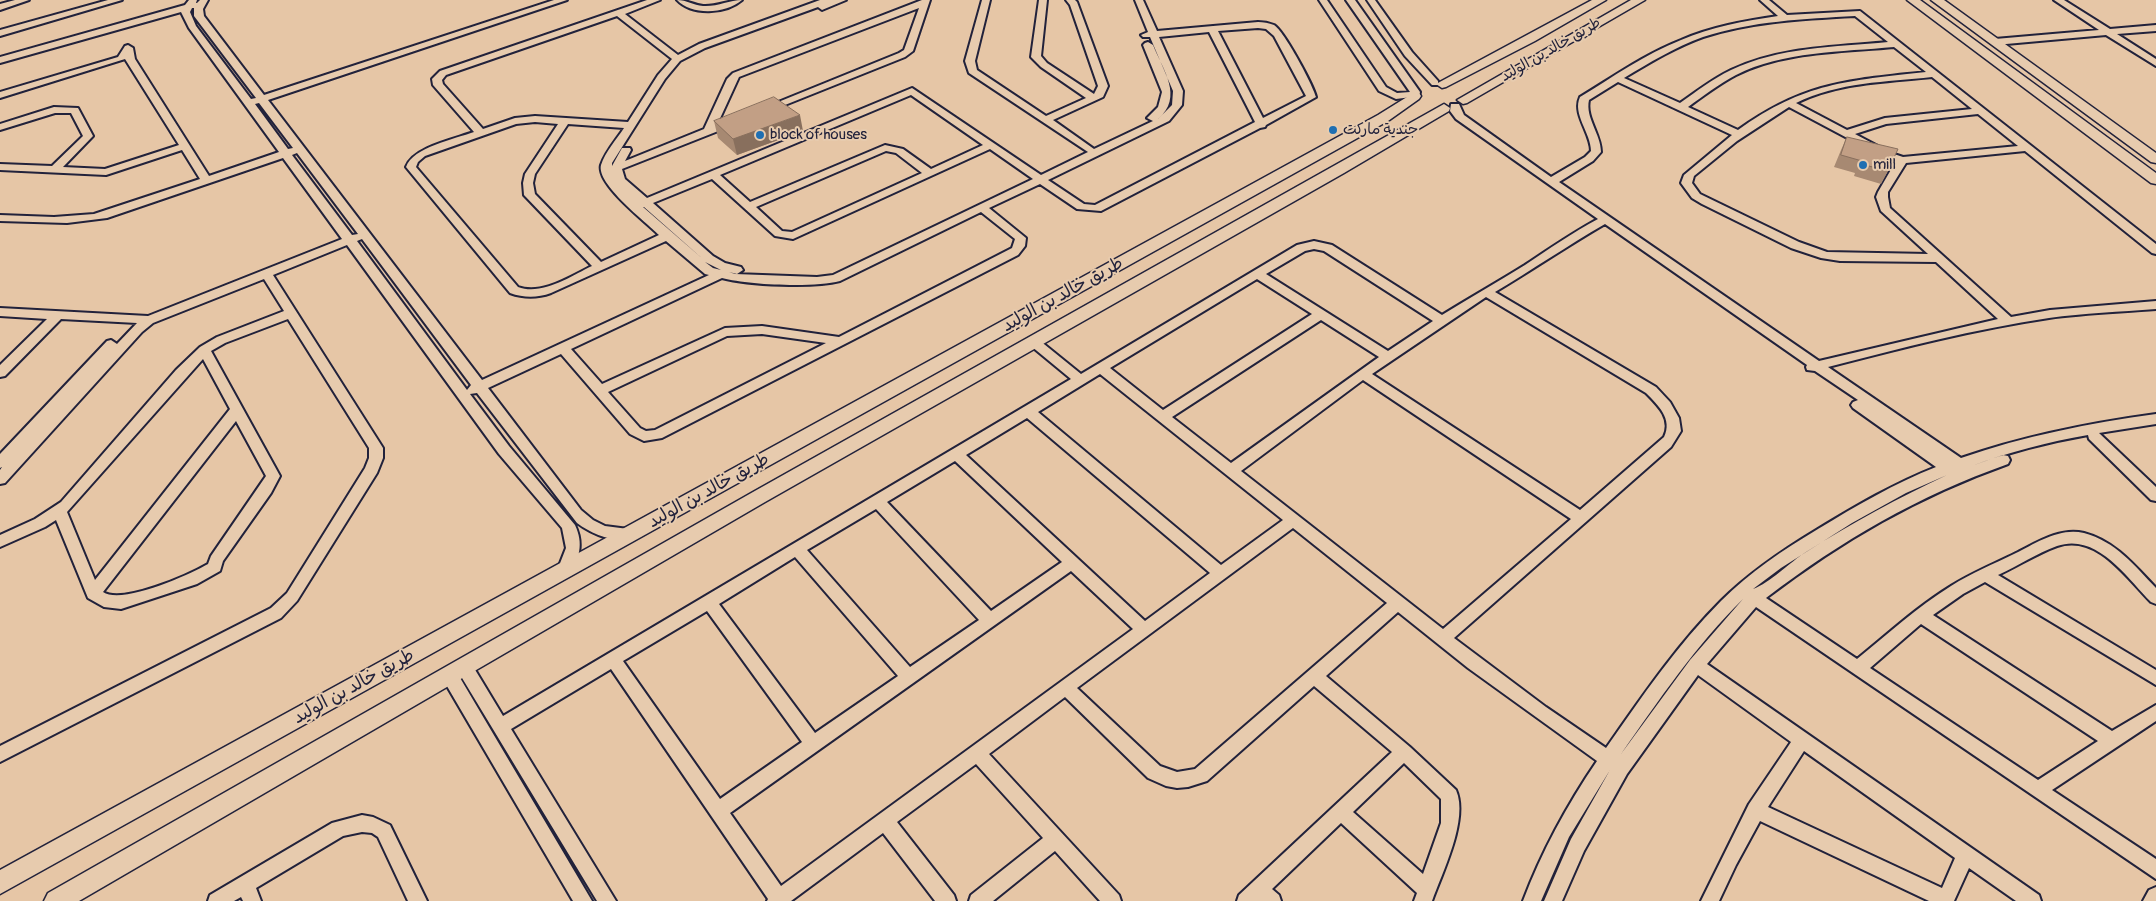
<!DOCTYPE html>
<meta charset="utf-8">
<style>
body{margin:0}
canvas{display:block;background:#e6c6a6}
</style>
<canvas width="2156" height="901"></canvas>
<script>
const ctx = document.querySelector('canvas').getContext('2d');
ctx.lineJoin = 'round';
function stroke(path, color, width, dash) {
  ctx.strokeStyle = color;
  ctx.lineWidth = width;
  ctx.lineCap = dash ? 'butt' : 'round';
  ctx.setLineDash(dash || []);
  ctx.stroke(path);
}
function fillPath(path, color) {
  ctx.fillStyle = color;
  ctx.fill(path, 'evenodd');
}
function drawText(font, color, halo, rows, align = 'center') {
  ctx.font = font + ' Pangolin,"Playpen Sans Arabic",sans-serif';
  ctx.lineWidth = 4;
  ctx.setLineDash([]);
  ctx.textBaseline = 'middle';
  ctx.strokeStyle = halo;
  ctx.fillStyle = color;
  for (const [text, x, y, turn = 0] of rows) {
    ctx.save();
    ctx.translate(x, y);
    ctx.rotate((+turn || 0) * Math.PI / 180);
    ctx.textAlign = isNaN(turn) ? turn : align;
    if (halo) ctx.strokeText(text, 0, 0);
    ctx.fillText(text, 0, 0);
    ctx.restore();
  }
}
const minor = new Path2D(`
 M15,0h14l-29,10v-6z
 M108,0h14l-122,36v-6z
 M189,0h8l-1,3h1l3,-3h8l-5,9 1,7 60,79 290,-95h13l-299,100 214,280 227,-105 -4,-1 -39,-33 -115,52c-14,5 -27,5 -41,0l-104,-126c7,-20 49,-28 68,-35l-41,-47 -1,-6 8,-8 207,-71h13l-35,14 53,41 21,-11 121,-44h26l-24,10 -4,-3 -113,41 -25,13 -15,18 -53,84v3l10,-18h8l1,2 -6,11 79,-32 23,-50 6,-6 189,-73h8l-17,51 -8,6 -135,54 -4,1 -5,-3 138,-56 5,-3 15,-42 -180,69 -22,48 15,-6 5,3 -1,2 -114,45 3,10 22,19 265,-110 129,87 47,-23 -119,-79 -4,-12 17,-61h8l-15,61 2,9 69,46 40,-18 -45,-31 -10,-10 8,-57h8l-6,56 6,7 47,31 4,-8 -28,-81 -4,-5h9l2,2 31,84 -5,11 -50,23 41,29 59,-28 -6,-3 11,-11 4,-15 -19,-47 2,-2 3,-1 5,3c10,25 31,52 5,74l14,-14 1,-14 -23,-54h-7l-2,-2 7,-3 -13,-32h8l14,31 101,-9c5,0 11,1 16,3 10,6 39,60 42,72l-50,28 -1,2 -5,1 -159,83 -24,-2 -37,-25 -51,24 37,30 -1,8 -7,9 -356,183 -18,3 -14,-7 -69,-80 -73,34 93,122 12,10 12,6 31,4 2,4 -2,4c-20,6 -43,-3 -59,-15l-100,-130 -7,1 39,52 66,79c9,19 4,33 -5,50l-5,2 -5,-2 -3,-4 9,-23 -4,-20 -63,-74 -152,-209 -74,30 110,173v10l-6,15 -80,128 -16,17 -281,144v-16l271,-138 16,-15 78,-125 4,-10v-10l-81,-129 -63,24 -14,8 69,125 -9,17 -48,68 -3,10 -23,13 -76,25 -17,-2 -16,-9 -32,-78 -11,7 -45,20v-12l35,-16 26,-17 115,-132 24,-23 17,-10 67,-26 -20,-32 -111,44 -11,9 -137,151 -5,1v-14l2,-3 -2,1v-14l107,-113 4,-1 6,4 20,-21 -76,-4 -56,57 -5,1v-12l47,-46 -47,-3v-8l148,8 194,-77 -59,-81 -176,60 -40,5 -67,-2v-6l54,2 40,-3 106,-35 -18,-29 -76,25 -106,-5v-6l52,2 31,-30 -12,-23h-16l-55,17v-6l54,-17 24,1 15,28 -30,31 42,2 74,-24 -54,-86 -125,39v-6l118,-35 7,-11 3,-1 5,3 2,11 74,117 70,-24 -90,-124 -8,-16 -181,51v-6l185,-52zM192,8h2v8l62,82 -5,1 -55,-73 -6,-14zM617,16l55,43 -14,16 -30,47 -93,-6 -20,2 -32,11 -40,-45 -1,-4 4,-5zM1258,28l8,1 8,7 32,60 -43,22 -45,-87zM1209,32l46,90 -160,83 -11,-1 -36,-24 121,-59 13,-16 1,-14 -24,-54zM911,95l72,50 -52,24 -28,-20 -18,-4 -135,57 -30,-27zM259,103l34,45 -5,1 -33,-45zM535,122l23,2 -33,50 -2,9 1,12 68,71c-21,10 -50,30 -74,21l-102,-120 2,-5 7,-6 91,-32zM568,124l56,4c-7,11 -19,24 -23,37 -5,19 45,57 58,70l-58,27 -66,-68 -2,-11 2,-9zM990,149l43,30 -200,96 -16,2 -82,-3 -6,-2 8,2 6,-4 -2,-3 -16,-4 -12,-7 -60,-53 59,-24 63,57 18,3zM886,151l10,2 26,20 -130,59 -10,-1 -26,-24zM297,153l61,81 -6,1 -60,-80zM643,207h1l60,53zM981,212l34,27 -3,9 -173,89 -77,-11 -37,2 -123,56 -31,-35 151,-71c26,7 92,10 118,3zM362,239l109,146 -4,5 -110,-149zM705,262l16,8 -8,-2zM762,334l64,9 -171,87 -9,1 -6,-3 -32,-36 119,-56zM203,359l27,50 -135,171 -28,-68zM236,421l30,55 -55,80 -3,8c-19,11 -86,41 -105,28z
 M677,0c10,0 16,5 26,6 14,1 26,-6 39,-6 -16,14 -50,16 -65,0z
 M1319,0h8l59,87 11,6 13,-1 -64,-92h9l65,92 -1,4 -23,3 -17,-8z
 M1367,0h8l37,52 26,29v4h-6l-27,-29z
 M1760,0h9l18,15 73,-4 296,233v10l-4,-1 -127,-102 -119,12 -18,29v5l2,11 121,109 39,-7 106,-9v8c-36,3 -72,4 -107,9 -74,11 -148,30 -221,49l133,91c63,-22 129,-35 195,-44v10l-57,9 57,54v14l-5,-1 -62,-61 -1,-4c-40,7 -79,17 -117,31l32,-11 5,1 2,4 -2,4c-90,32 -166,76 -242,134l91,61c31,-25 60,-52 94,-73 20,-13 43,-22 65,-33 20,-10 44,-26 68,-20 31,8 51,33 72,55v16l-5,-2c-24,-24 -54,-70 -94,-56 -20,7 -39,20 -59,29l158,95v15l-171,-103 -22,12 -30,21 179,116 44,-26v16l-104,69 104,69v20l-400,-272 -49,57 332,231 2,6h-25l-47,-33 -15,33h-25l-169,-80 -24,44 -17,36h-18l48,-97 42,-62 -93,-67 -71,99 -43,77 -22,50h-18l27,-62 39,-69 -41,67 -28,64h-18c19,-50 44,-96 74,-140l-129,-93 -70,-56 -72,64 84,71 46,43c13,29 -14,83 -24,111h-18l3,-8 -76,-70 -69,66 7,6 2,6h-44l2,-6 153,-143 -78,-66 -107,95 -19,6 -11,1 -11,-2 -18,-8 -83,-81 -76,57 130,141 2,6h-21l-45,-50 -62,50h-24l2,-6 72,-57 -67,-74 -79,58 57,73 2,6h-21l-52,-68 -92,68h-24l1,-2 -157,-230 -100,60 105,172h-19l-138,-228 -2,-5 2,-5 6,-2 6,2 32,53 568,-337 -40,-33 -2,-3 2,-3h8l42,34 216,-129 17,-4 18,4 110,70c27,-17 56,-33 83,-50 24,-16 47,-32 73,-46l-142,-100 -6,-8 1,-7h8l5,11 87,62 34,-20 6,-6c0,-18 -19,-37 -11,-54 33,-20 65,-43 101,-57 30,-13 63,-19 97,-24zM1855,16l33,26c-53,5 -109,5 -157,28 -19,9 -35,22 -51,33l-56,-25c25,-15 51,-31 79,-41 49,-16 101,-18 152,-21zM1894,47l32,25c-79,9 -121,10 -188,58l-50,-23c15,-11 31,-23 48,-32 47,-24 106,-23 158,-28zM1932,77l40,32 -87,9 -38,12 -51,-27c43,-21 90,-21 136,-26zM1618,82l114,53 -48,40 -3,8 11,15 10,6 89,44 30,10 19,3 96,1 62,57 -179,42 -260,-179 34,-21 8,-9c0,-18 -16,-34 -12,-52zM1789,107l94,50 13,4 -18,31 -2,5 5,14 47,43 -101,-2 -28,-10 -99,-48 -8,-11 2,-7 43,-35zM1978,114l40,32 -115,11 -12,-4 -36,-19 31,-10zM1605,224l202,141 -1,2 1,3 8,1 43,29 -5,2 -2,3 2,3 83,59c-41,16 -80,39 -118,62 -35,21 -68,43 -97,72 -44,44 -80,97 -115,147l-60,-41 -92,-69 217,-191 10,-16 -2,-13 -9,-16 -14,-15 -161,-95c37,-22 72,-46 110,-68zM1314,249l10,2 109,70 -45,30 -122,-77 39,-23zM1257,279l55,35 -149,96 -53,-42zM1486,297l160,96c12,12 27,26 18,44l-84,73 -208,-136zM1321,320l58,37 -148,106 -59,-46zM1100,374l183,146 -62,45 -183,-153zM1363,380l208,139 -128,110 -202,-158zM1027,418l183,155 -65,48 -179,-166zM955,461l107,101 -71,49 -104,-109zM1947,475c-49,23 -95,48 -141,77 -16,10 -36,31 -53,37l28,-21 71,-45 54,-30zM876,509l103,111 -69,47 -103,-117zM1293,528l94,75 -192,166 -18,3 -17,-6 -83,-78zM795,557l103,119 -83,57 -96,-129zM1071,571l62,58 -352,257 -51,-73zM1743,599l-53,61 -69,94c38,-54 75,-109 122,-155zM707,611l95,131 -82,57 -97,-138zM1921,624l177,117 -60,39 -168,-112zM1804,751l151,107 -13,30 -174,-81zM1404,763l37,36v24l-18,51 -70,-62z
 M2054,0h10l46,29 46,-4v6l-39,3 39,25v7l-50,-31 -111,10 -5,-3 5,-3 104,-9z
 M450,669l6,2 136,230h-19l-129,-220 -2,-5 2,-5z
 M362,815l11,2 17,8 37,76h-19l-30,-64 -6,-4 -10,-1 -19,4 -87,52 5,13h-18l-2,-4 -7,4h-26l2,-6 122,-72z
 M2156,887v14h-13l6,-11z`);
const tertiary = new Path2D(`
 M1592,0h14l-71,41 -89,46 -4,1 -6,-4z
 M1631,0h14l-178,103 -4,1 -6,-4z
 M1907,0h13l236,173v11l-5,-1z
 M1931,0h13l212,153v10l-5,-1z
 M1415,92l4,1 2,3 -2,3 -31,22 -1388,773v-24l1378,-755z
 M1444,104l6,4 -1,3 -105,62 -579,329 -686,399h-35l4,-8 705,-401z`);
stroke(minor, '#22223b', 4);
stroke(tertiary, '#22223b', 3);
fillPath(minor, '#e7cbae');
fillPath(tertiary, '#e7cbae');
fillPath(new Path2D(`
 M714,121l89,10 -66,24 -19,-17z
 M1847,137l41,34 -7,13 -27,-8 1,-3 -21,-6 7,-17z`), '#a78972');
fillPath(new Path2D(`
 M800,115l3,16 -66,24 -4,-16z`), '#886f5d');
const building = new Path2D(`
 M774,97l26,18 -67,24 -19,-18z
 M1847,137l51,12 -10,22 -27,-7 1,-3 -21,-6z`);
fillPath(building, '#c29f85');
stroke(building, '#886f5d', 1);
for (const [x, y, r, color] of [
 [1333,130,5,"#1f6fb2"],
 [760,135,5,"#1f6fb2"],
 [1863,165,5,"#1f6fb2"]
]) {
  const dot = new Path2D();
  dot.arc(x, y, r, 0, 2 * Math.PI);
  ctx.fillStyle = color;
  ctx.fill(dot);
  stroke(dot, '#e7cbae', 2);
}
drawText('15px', '#22223b', '#e7cbae', [
 ["طريق خالد بن الوليد",1551,50,-30]
]);
drawText('15px', '#22223b', '#e7cbae', [
 ["جندية ماركت",1343,130],
 ["block of houses",770,135],
 ["mill",1873,165]
], 'left');
drawText('18px', '#22223b', '#e7cbae', [
 ["طريق خالد بن الوليد",1063,295,-29],
 ["طريق خالد بن الوليد",709,491,-29],
 ["طريق خالد بن الوليد",354,687,-29]
]);
</script>
